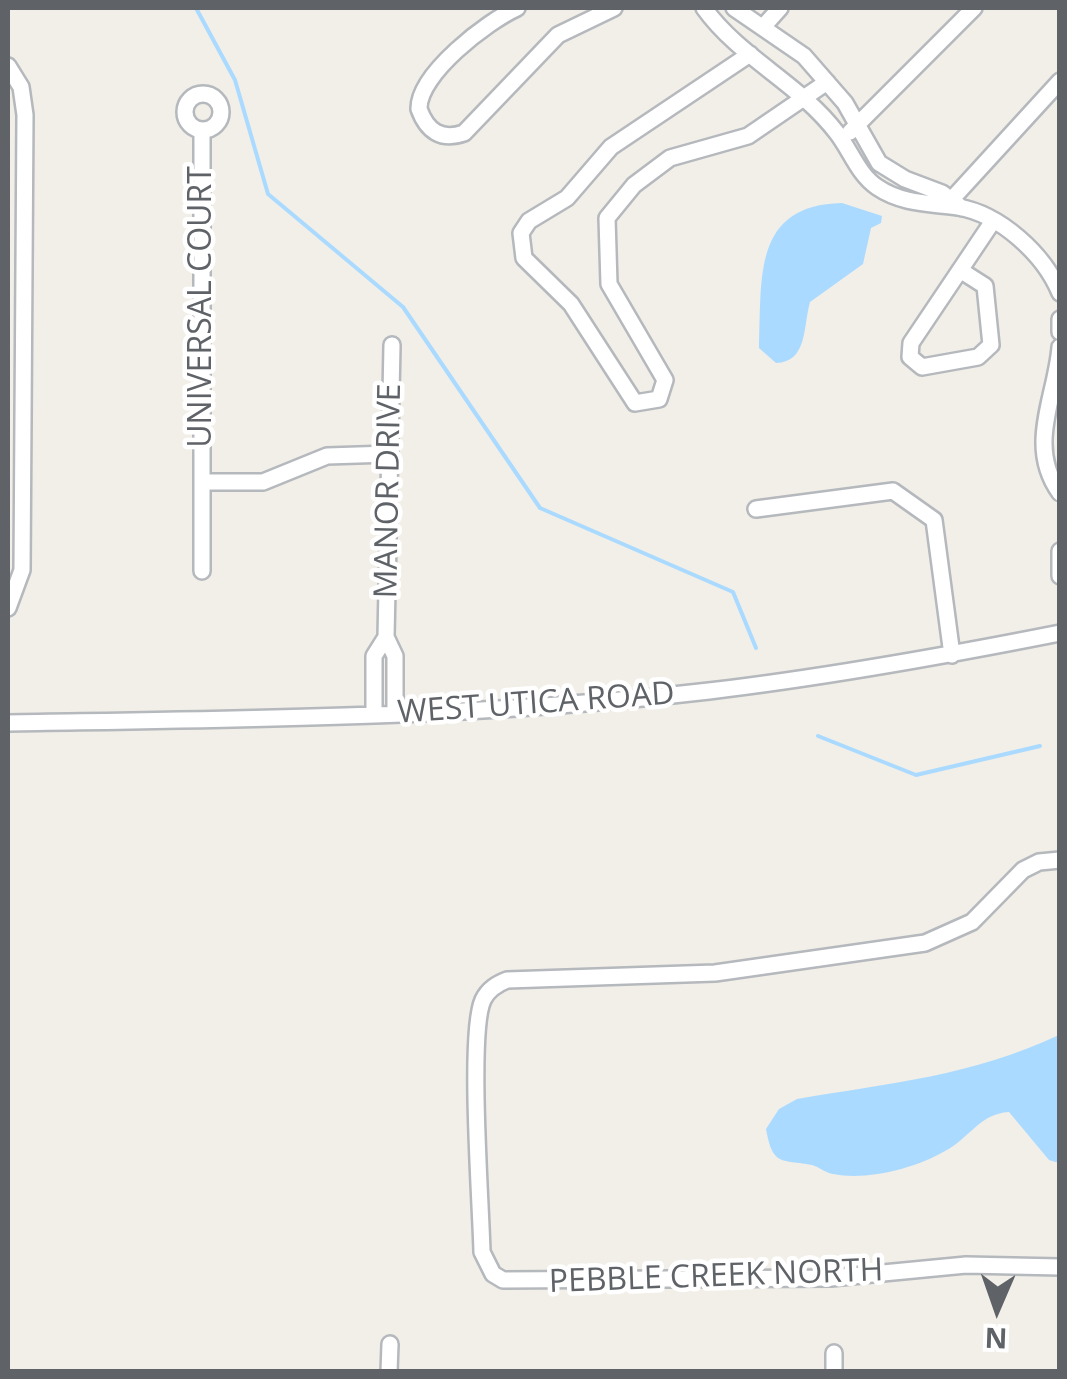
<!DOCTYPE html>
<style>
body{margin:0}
#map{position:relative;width:1067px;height:1379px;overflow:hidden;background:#f1efe8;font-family:"Open Sans",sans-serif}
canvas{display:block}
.frame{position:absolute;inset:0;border:10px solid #5f6368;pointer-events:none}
.north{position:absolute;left:947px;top:1259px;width:100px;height:100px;-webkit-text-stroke:8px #fff;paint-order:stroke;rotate:182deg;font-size:28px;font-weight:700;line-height:40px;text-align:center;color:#5f6368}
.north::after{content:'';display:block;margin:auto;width:35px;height:45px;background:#5f6368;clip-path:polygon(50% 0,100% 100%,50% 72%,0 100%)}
</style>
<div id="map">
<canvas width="1067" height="1379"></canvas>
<div class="frame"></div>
<div class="north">N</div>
</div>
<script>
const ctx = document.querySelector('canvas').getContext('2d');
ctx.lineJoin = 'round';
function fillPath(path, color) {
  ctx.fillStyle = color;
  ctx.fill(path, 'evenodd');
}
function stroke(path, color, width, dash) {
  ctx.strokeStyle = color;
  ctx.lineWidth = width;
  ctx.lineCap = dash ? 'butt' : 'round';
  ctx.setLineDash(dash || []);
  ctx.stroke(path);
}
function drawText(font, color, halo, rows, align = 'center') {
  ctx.font = font + ' "Open Sans",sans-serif';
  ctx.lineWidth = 9;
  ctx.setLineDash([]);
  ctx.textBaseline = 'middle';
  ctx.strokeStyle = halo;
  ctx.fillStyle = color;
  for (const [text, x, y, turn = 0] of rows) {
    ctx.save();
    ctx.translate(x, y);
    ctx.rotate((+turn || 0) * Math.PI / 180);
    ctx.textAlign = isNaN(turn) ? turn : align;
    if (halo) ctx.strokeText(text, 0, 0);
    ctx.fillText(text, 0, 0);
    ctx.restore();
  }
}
fillPath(new Path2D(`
 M842,203l40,13 -1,7 -10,5 -8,36 -53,38c-7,24 -2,60 -34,61l-17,-15c3,-70 -7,-143 83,-145z
 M1059,1035v128l-10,-3 -40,-48c-30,2 -39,26 -64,39 -29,17 -78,30 -112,23 -7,-1 -14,-7 -21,-9 -31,-6 -39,2 -46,-36l13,-20 18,-10c93,-16 175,-23 262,-64z`), '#aadaff');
stroke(new Path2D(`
 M196,8l39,72 33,114 135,113 137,201 193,84 23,56
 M818,736l98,39 124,-29`), '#aadaff', 4);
const minor = new Path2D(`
 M517,8c-29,13 -99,66 -98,101 8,22 22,32 45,24l94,-98 56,-27
 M704,8c36,50 95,75 133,125 14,18 21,41 40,54 25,17 52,16 81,20 42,7 86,47 102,86
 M734,8l70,48 41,47 34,60 26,16 37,14 20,15
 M763,27l17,-19
 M750,54l-139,93 -44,51 -38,23 -8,12 3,25 47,46 64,99 24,-4 6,-19 -56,-96 -2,-66 27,-33 36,-27 78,-22 79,-54
 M8,66l13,21 4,28 -3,455 -14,38
 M185 112a18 18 0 1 1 36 0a18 18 0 1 1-36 0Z
 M850,132l124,-124
 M952,199l108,-118
 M960,270l25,16 6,59 -13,12 -56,10 -12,-10 1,-14 82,-122
 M1060,319v13
 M1060,347c-4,50 -34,99 0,146
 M203,482h60l64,-26 62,-2
 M756,509l137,-18 41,29 18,135
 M1060,551v25
 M202,571v-439
 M386,637l6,-292
 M374,715v-59l12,-19 9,19v58
 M8,723c234,-4 468,-5 701,-32 118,-14 235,-35 351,-58
 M1060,860l-21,2 -16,8 -51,52 -47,21 -210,30 -208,7c-10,4 -19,9 -24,20 -15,32 -2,206 -1,252l11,22 10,6 328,-2 135,-13 94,2
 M389,1372l1,-28
 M834,1372v-19`);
stroke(minor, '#b5b8bc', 20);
stroke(minor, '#fff', 15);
drawText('32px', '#5f6368', '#fff', [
 ["UNIVERSAL COURT",202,307,-90],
 ["MANOR DRIVE",389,491,-89],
 ["WEST UTICA ROAD",536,704,-4],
 ["PEBBLE CREEK NORTH",716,1277,-2]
]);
</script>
